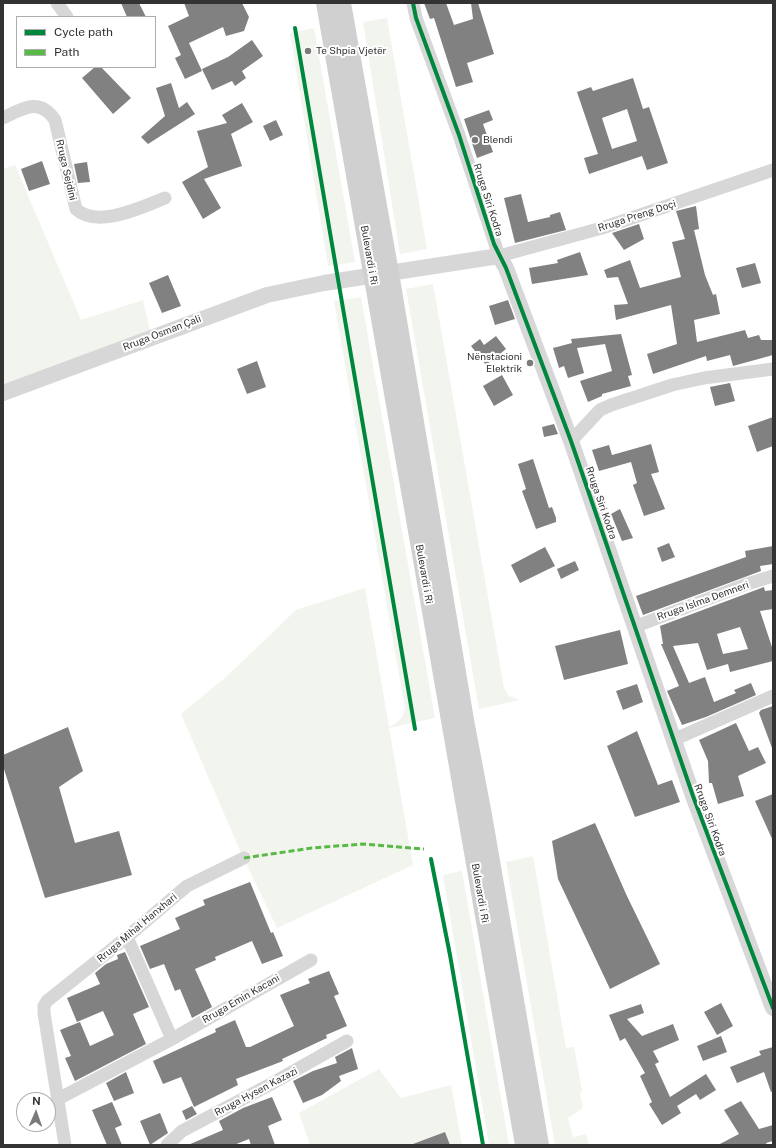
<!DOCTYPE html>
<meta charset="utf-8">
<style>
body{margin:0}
#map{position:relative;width:776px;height:1148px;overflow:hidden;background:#fff;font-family:"Public Sans",sans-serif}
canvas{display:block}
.frame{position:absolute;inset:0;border:4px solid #333;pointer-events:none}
.legend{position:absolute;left:16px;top:16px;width:140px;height:52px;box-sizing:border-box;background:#fff;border:1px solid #adadad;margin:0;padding:5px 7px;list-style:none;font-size:12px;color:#333}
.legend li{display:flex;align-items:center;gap:8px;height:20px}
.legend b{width:20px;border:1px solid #adadad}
.north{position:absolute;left:16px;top:1092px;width:40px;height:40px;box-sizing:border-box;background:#fff;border:1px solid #adadad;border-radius:50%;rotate:2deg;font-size:11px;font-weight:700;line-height:16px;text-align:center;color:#333}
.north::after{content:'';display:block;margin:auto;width:14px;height:18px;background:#7a7a7a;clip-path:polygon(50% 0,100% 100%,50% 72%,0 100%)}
</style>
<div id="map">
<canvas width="776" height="1148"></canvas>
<div class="frame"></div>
<ul class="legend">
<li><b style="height:5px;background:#00873e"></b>Cycle path</li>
<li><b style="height:5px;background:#58b947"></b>Path</li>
</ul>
<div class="north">N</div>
</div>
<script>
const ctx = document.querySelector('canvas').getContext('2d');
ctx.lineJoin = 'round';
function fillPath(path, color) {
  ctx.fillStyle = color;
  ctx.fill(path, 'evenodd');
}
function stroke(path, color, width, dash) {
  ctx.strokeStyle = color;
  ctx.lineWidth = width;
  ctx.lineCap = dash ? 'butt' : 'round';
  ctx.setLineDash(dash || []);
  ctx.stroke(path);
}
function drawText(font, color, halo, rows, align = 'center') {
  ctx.font = font + ' "Public Sans",sans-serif';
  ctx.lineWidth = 4;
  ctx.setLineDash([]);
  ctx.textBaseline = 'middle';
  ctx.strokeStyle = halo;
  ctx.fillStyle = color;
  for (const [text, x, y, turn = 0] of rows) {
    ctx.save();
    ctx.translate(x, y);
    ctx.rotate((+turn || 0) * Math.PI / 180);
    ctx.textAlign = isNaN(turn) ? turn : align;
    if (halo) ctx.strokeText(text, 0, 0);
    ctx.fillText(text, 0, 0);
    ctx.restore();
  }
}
fillPath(new Path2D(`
 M387,18l40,231 -27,5 -37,-232z
 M314,28l41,234 -27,4 -38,-233z
 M15,165l66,155 62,-20 8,35 -148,57v-223z
 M433,284l71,404 5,8 11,4 -41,9 -73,-420z
 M361,297l74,421 -46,10 24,137 -136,63 -35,-73 -61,-141 45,-37 70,-67 69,-22 24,139c8,-3 14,-9 16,-18l-71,-408z
 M533,856l33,192 8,-1 8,44 -2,2 3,15 -15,10 5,19 13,-3 3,11h-34l-49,-283z
 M462,871l47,274h-20l-46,-270z
 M379,1069l22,29 50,-13 11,60h-152l-11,-32z`), '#f1f5ed');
fillPath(new Path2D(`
 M121,3h18l7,14h-19z
 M184,3h58l7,14 -5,14 -18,5 -3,-9 -34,16 13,28 -17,8 -10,-21 6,-3 -13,-29 21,-10z
 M424,3h22l8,22 19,-6 -2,-16h7l16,51 -27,9 6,19 -17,5 -22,-69 -4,1z
 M252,40l11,16 -21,15 4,7 -11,8 -3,-5 -20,9 -10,-21 26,-12z
 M95,67h6l30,31 -18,16 -31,-36z
 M633,78l10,31 6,-2 19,56 -21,7 -5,-14 -53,18 -5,-16 14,-4 -21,-62 14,-5 2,4zM627,109l10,32 -25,8 -10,-31z
 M171,83l8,25 8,-6 8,12 -47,30 -7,-7 24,-21 -9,-28z
 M242,103l11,19 -22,12 11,32 -38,13 17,29 -18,11 -21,-37 26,-15 -11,-36 30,-8 -5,-8z
 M489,110l4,10 -10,4 10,28 -16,6 -13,-39z
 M276,120l7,15 -13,6 -7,-15z
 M42,161l8,23 -21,7 -8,-22z
 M87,162l3,20 -12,1 -4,-19z
 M521,194l7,28 22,-5v-2l10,-3 6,18 -51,13 -11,-45z
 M696,206l3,23 -5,1 11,45 8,20 3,-1 4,20 -26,6 3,22 48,-12 3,8 11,-3 2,5h12v15l-40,11 -3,-11 -23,6 -1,-5 -53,18 -6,-20 30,-10 -6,-39 -55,15 -2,-15 14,-1 -10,-27 -11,1 -3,-8 26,-10 10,28 41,-11 -9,-35 13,-3 -9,-28z
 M639,224l5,15 -20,11 -12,-17z
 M580,252l8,23 -56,9 -3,-16 29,-5 -1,-3z
 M755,263l6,20 -19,5 -6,-20z
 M168,275l13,31 -19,7 -13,-30z
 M508,300l7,19 -20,6 -6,-19z
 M621,334l11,41 -4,1 3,10 -29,8v2l-14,6 -8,-21 32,-10 -7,-27 -28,4 7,25 -16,5 -4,-12 -5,2 -6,-20 19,-5 -1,-4z
 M496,336l10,13 -20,16 -15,-19 9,-7 4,6z
 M257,361l9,26 -19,7 -10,-25z
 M502,375l11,20 -19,11 -11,-20z
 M730,383l5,18 -20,5 -5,-19z
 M773,417v29l-16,6 -9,-26z
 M554,424l4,10 -14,3 -2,-10z
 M651,444l8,28 -8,2 14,35 -21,7 -11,-31 4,-2 -6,-21 -32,9 -7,-21 17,-5 3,10z
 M533,459l16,49 3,-1 4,11v4l-20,7 -14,-38 4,-2 -8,-25z
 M620,509l13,29 -11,3 -11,-27z
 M669,543l6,14 -13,5 -5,-14z
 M773,546v18l-13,2 1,5 -118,44 -7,-19 110,-39 -1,-6z
 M545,547l10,19 -35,17 -9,-18z
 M575,561l4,9 -18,9 -4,-10z
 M764,587l1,4 8,-1v19l-13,2 13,39v11l-43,11 -2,-8 -21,6 -9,-27 -25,3 16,37 16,-6 9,25 22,-9 -2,-3 17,-7 5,12 -50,22 -24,8 -15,-34 12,-5 -18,-42h2l-3,-18zM740,627l8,22 -25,5 -6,-20z
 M620,630l8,34 -64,16 -9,-34z
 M637,684l6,18 -20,8 -7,-19z
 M773,706v41l-1,1 -13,-35 2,-3z
 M736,723l13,28 9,-4 8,16 -28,13 6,20 -26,8 -6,-21h-3l-1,-22 -9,-21z
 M68,727l15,44 -24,16 16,56 44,-12 13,44 -87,23 -42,-132v-11z
 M637,731l21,54 14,-5 8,22 -45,15 -28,-71z
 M773,794v47l-18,-40z
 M595,823l31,71 34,70 -50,25 -52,-110 -6,-38z
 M250,882l21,51 2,-1 10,24 -21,8 -10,-23 -37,16 1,3 -21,9 17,38 -20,11 -12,-29 -5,2 -11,-27 -14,5 -10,-23 40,-17 -5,-11 30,-13 -2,-5z
 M125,952l24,55 -16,7 13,30 -71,37 -10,-23 6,-2 -11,-26 20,-8 10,24 24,-11 -11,-24 -26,11 -10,-24 33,-14 -5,-11 11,-9 12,-5 -1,-4z
 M329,971l10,23 -5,2 13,30 -21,9 1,3 -45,21 1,2 -47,18 2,6 -44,22 -13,-30 -18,7 -10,-23 63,-29 -1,-3 20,-9 11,27h4l44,-21 -14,-31 30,-12 -2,-4z
 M721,1003l12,23 -16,9 -13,-23z
 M641,1004l3,9 -17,6 15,17 31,-12 6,16 -26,11 6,11 -4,2 15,33 36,-23 10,16 -16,10 -4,-6 -19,12 4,7 -19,12 -13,-21 3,-2 -12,-26 5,-3 -20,-35 -5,3 -11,-26z
 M721,1036l6,16 -24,9 -6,-15z
 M773,1047v44l-2,1 -7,-20 -27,11 -7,-16 31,-12 -2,-4z
 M352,1048l6,21 -19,7 2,5 -19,14 -19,8 -10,-22 20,-10 24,-8 -2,-6z
 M126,1072l8,21 -20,8 -8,-18z
 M272,1097l10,23 -14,6 7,19h-24l-2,-6 -15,6h-46l35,-15 -4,-9 24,-13z
 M741,1101l18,28 14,-4v16l-7,2 1,2h-49l21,-11 -15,-24z
 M112,1102l10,23 -7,3 7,17h-15l-15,-35z
 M192,1106l5,8 -11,6 -4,-9z
 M160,1113l8,20 -18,12 -10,-24z
 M445,1132l5,13h-37v-1z`), '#818181');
stroke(new Path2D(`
 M57,3l10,14
 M413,3l3,15 43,117 40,121 103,-28 171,-58
 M3,118c20,-10 37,-21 52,2l21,89c21,20 66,-2 89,-11
 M571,441l29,-31 11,-5 61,-20 32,-7 69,-9
 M634,627l113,-43 26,-8
 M673,740l100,-44
 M127,937l45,102
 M58,1099l114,-60 139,-79
 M65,1145l-21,-132v-7l3,-5 80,-64 60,-51 57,-28
 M167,1145l15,-14 89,-47 76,-43`), '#d7d7d7', 13);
stroke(new Path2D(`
 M3,393l264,-98 57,-12 175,-27 7,12 65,173 122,355 80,212`), '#d7d7d7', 16);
stroke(new Path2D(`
 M325,3l199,1142
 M342,3l48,270 75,447 18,95 57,330`), '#d0d0d0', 18);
stroke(new Path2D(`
 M244,858l68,-10 51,-4 61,5`), '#58b947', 3, [6, 3]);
stroke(new Path2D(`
 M413,3l3,15 43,117 35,109 12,24 65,173 122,355 80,212
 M295,28l120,701
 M431,859l19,96 33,190`), '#00873e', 4);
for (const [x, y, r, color] of [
 [308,51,4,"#7a7a7a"],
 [475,140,4,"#7a7a7a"],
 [530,363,4,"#7a7a7a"]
]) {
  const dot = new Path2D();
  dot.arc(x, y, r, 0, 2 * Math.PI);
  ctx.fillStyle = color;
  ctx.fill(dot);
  stroke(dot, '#fff', 1.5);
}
drawText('10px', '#333', '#fff', [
 ["Te Shpia Vjetër",316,51],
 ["Blendi",483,140],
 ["Nënstacioni",522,357,"right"],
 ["Elektrik",522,369,"right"]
], 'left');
drawText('10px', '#333', '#fff', [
 ["Rruga Sejdini",66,170,77],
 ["Rruga Siri Kodra",488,200,72],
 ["Rruga Preng Doçi",637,216,-18],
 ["Bulevardi i Ri",369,255,80],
 ["Rruga Osman Çali",162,333,-21],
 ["Rruga Siri Kodra",601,503,71],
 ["Bulevardi i Ri",424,574,80],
 ["Rruga Islma Demneri",703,601,-20],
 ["Rruga Siri Kodra",710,820,70],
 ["Bulevardi i Ri",480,893,80],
 ["Rruga Mihal Hanxhari",137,928,-40],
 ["Rruga Emin Kacani",241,999,-30],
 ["Rruga Hysen Kazazi",256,1092,-28]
]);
</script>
